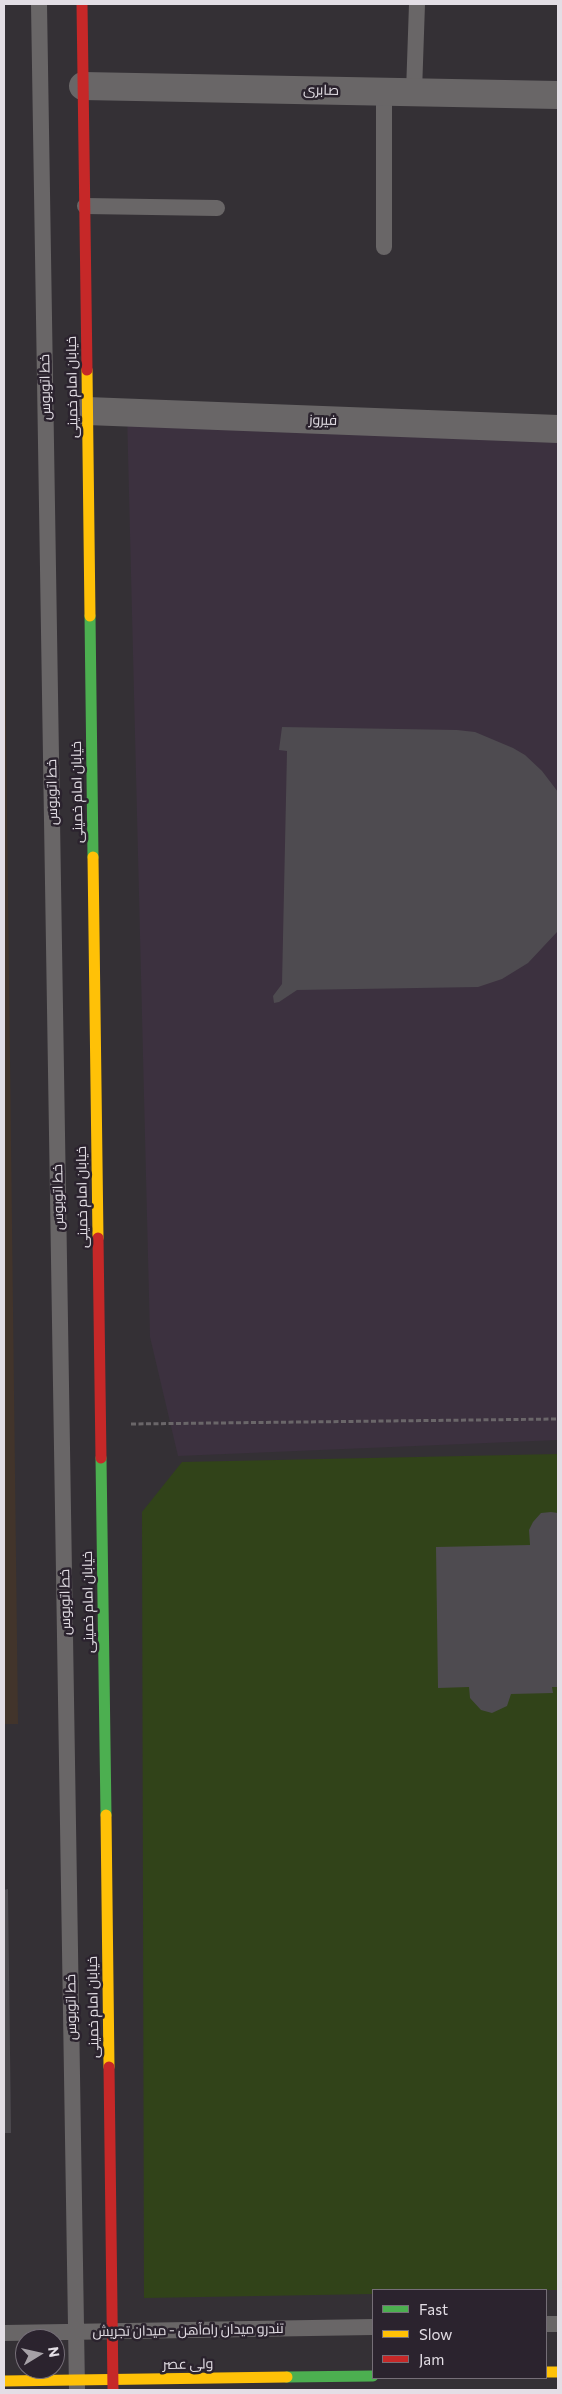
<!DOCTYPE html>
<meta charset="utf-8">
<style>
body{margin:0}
#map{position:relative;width:562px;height:2394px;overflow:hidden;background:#343035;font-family:Commissioner,sans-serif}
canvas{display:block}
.frame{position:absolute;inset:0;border:5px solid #e3dee5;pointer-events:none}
.legend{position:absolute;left:372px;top:2289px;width:175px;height:90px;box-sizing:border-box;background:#2b232e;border:1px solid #756e77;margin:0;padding:6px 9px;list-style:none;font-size:15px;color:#e3dee5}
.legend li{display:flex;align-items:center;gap:10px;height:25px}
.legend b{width:25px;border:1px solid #756e77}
.north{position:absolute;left:15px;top:2329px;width:50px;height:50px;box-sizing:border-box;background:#2b232e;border:1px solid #756e77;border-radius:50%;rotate:81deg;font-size:14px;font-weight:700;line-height:20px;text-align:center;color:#e3dee5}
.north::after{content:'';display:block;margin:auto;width:18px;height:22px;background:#a6a1a7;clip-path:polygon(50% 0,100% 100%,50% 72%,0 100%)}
</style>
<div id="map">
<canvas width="562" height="2394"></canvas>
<div class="frame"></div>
<ul class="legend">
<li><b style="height:6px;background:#4caf50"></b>Fast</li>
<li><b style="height:6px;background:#ffc107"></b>Slow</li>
<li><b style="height:6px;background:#c62828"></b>Jam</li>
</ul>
<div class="north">N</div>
</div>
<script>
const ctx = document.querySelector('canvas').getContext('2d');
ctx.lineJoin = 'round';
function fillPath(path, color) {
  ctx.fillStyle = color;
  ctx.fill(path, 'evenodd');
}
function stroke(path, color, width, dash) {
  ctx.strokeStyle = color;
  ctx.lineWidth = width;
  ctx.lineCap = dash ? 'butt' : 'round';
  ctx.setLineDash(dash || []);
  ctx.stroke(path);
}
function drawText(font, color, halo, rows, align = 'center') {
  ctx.font = font + ' Commissioner,Cairo,sans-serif';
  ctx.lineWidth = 5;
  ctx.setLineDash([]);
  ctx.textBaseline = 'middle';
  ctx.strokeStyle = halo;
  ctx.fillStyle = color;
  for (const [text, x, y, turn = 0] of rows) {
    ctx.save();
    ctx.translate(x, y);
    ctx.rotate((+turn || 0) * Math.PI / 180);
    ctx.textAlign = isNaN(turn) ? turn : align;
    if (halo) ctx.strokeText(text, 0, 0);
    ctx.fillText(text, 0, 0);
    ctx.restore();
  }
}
fillPath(new Path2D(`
 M127,413l431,16v1011l-380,16 -28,-119z`), '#3c313f');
fillPath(new Path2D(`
 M4,562l14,1162h-14z`), '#42342b');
fillPath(new Path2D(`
 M558,1454v836h-185v4l-229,4 -2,-786 40,-50z`), '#314319');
fillPath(new Path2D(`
 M282,727l175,3 18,2 38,16 12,7 17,16 16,21 -1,140 -29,31 -26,16 -24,8 -181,3 -18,12 -5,1 -1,-7 9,-12 5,-233 -8,-1z
 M551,1512l7,1v174h-6l1,6 -42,1 -4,12 -15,7 -11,-3 -11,-12 -1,-11 -31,1 -2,-141 94,-2 -1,-15 4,-8 8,-9z
 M8,1889l3,244h-7v-243z`), '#4e4b50');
stroke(new Path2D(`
 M131,1424l427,-5`), '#6a6669', 3, [5, 2.5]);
stroke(new Path2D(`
 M39,4l38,2385
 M414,92l3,-88
 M85,206l132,2
 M384,247v-156
 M546,2324h12
 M4,2333l369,-6`), '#696667', 16);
stroke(new Path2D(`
 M83,86l475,9
 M87,411l471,18`), '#696667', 28);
stroke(new Path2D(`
 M90,616l3,241
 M101,1458l5,357
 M287,2377l86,-1`), '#4caf50', 11);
stroke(new Path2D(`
 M87,370l3,246
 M93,857l5,381
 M106,1815l3,252
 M546,2372h12
 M4,2381l283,-4`), '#ffc107', 11);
stroke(new Path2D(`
 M82,4l5,366
 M98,1238l3,220
 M109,2067l4,323`), '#c62828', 11);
drawText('14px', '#e3dee5', '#2b232e', [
 ["صابری",321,90,1],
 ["خط اتوبوس",45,387,-91],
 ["خیابان امام خمینی",72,387,-91],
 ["فیروز",323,420,2],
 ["خط اتوبوس",52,792,-91],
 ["خیابان امام خمینی",77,792,-91],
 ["خط اتوبوس",58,1197,-91],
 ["خیابان امام خمینی",82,1197,-91],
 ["خط اتوبوس",65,1602,-91],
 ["خیابان امام خمینی",88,1602,-91],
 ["خط اتوبوس",71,2007,-91],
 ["خیابان امام خمینی",93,2007,-91],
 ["تندرو میدان راه‌آهن - میدان تجریش",188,2330,-1],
 ["ولی عصر",188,2364,-1]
]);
</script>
